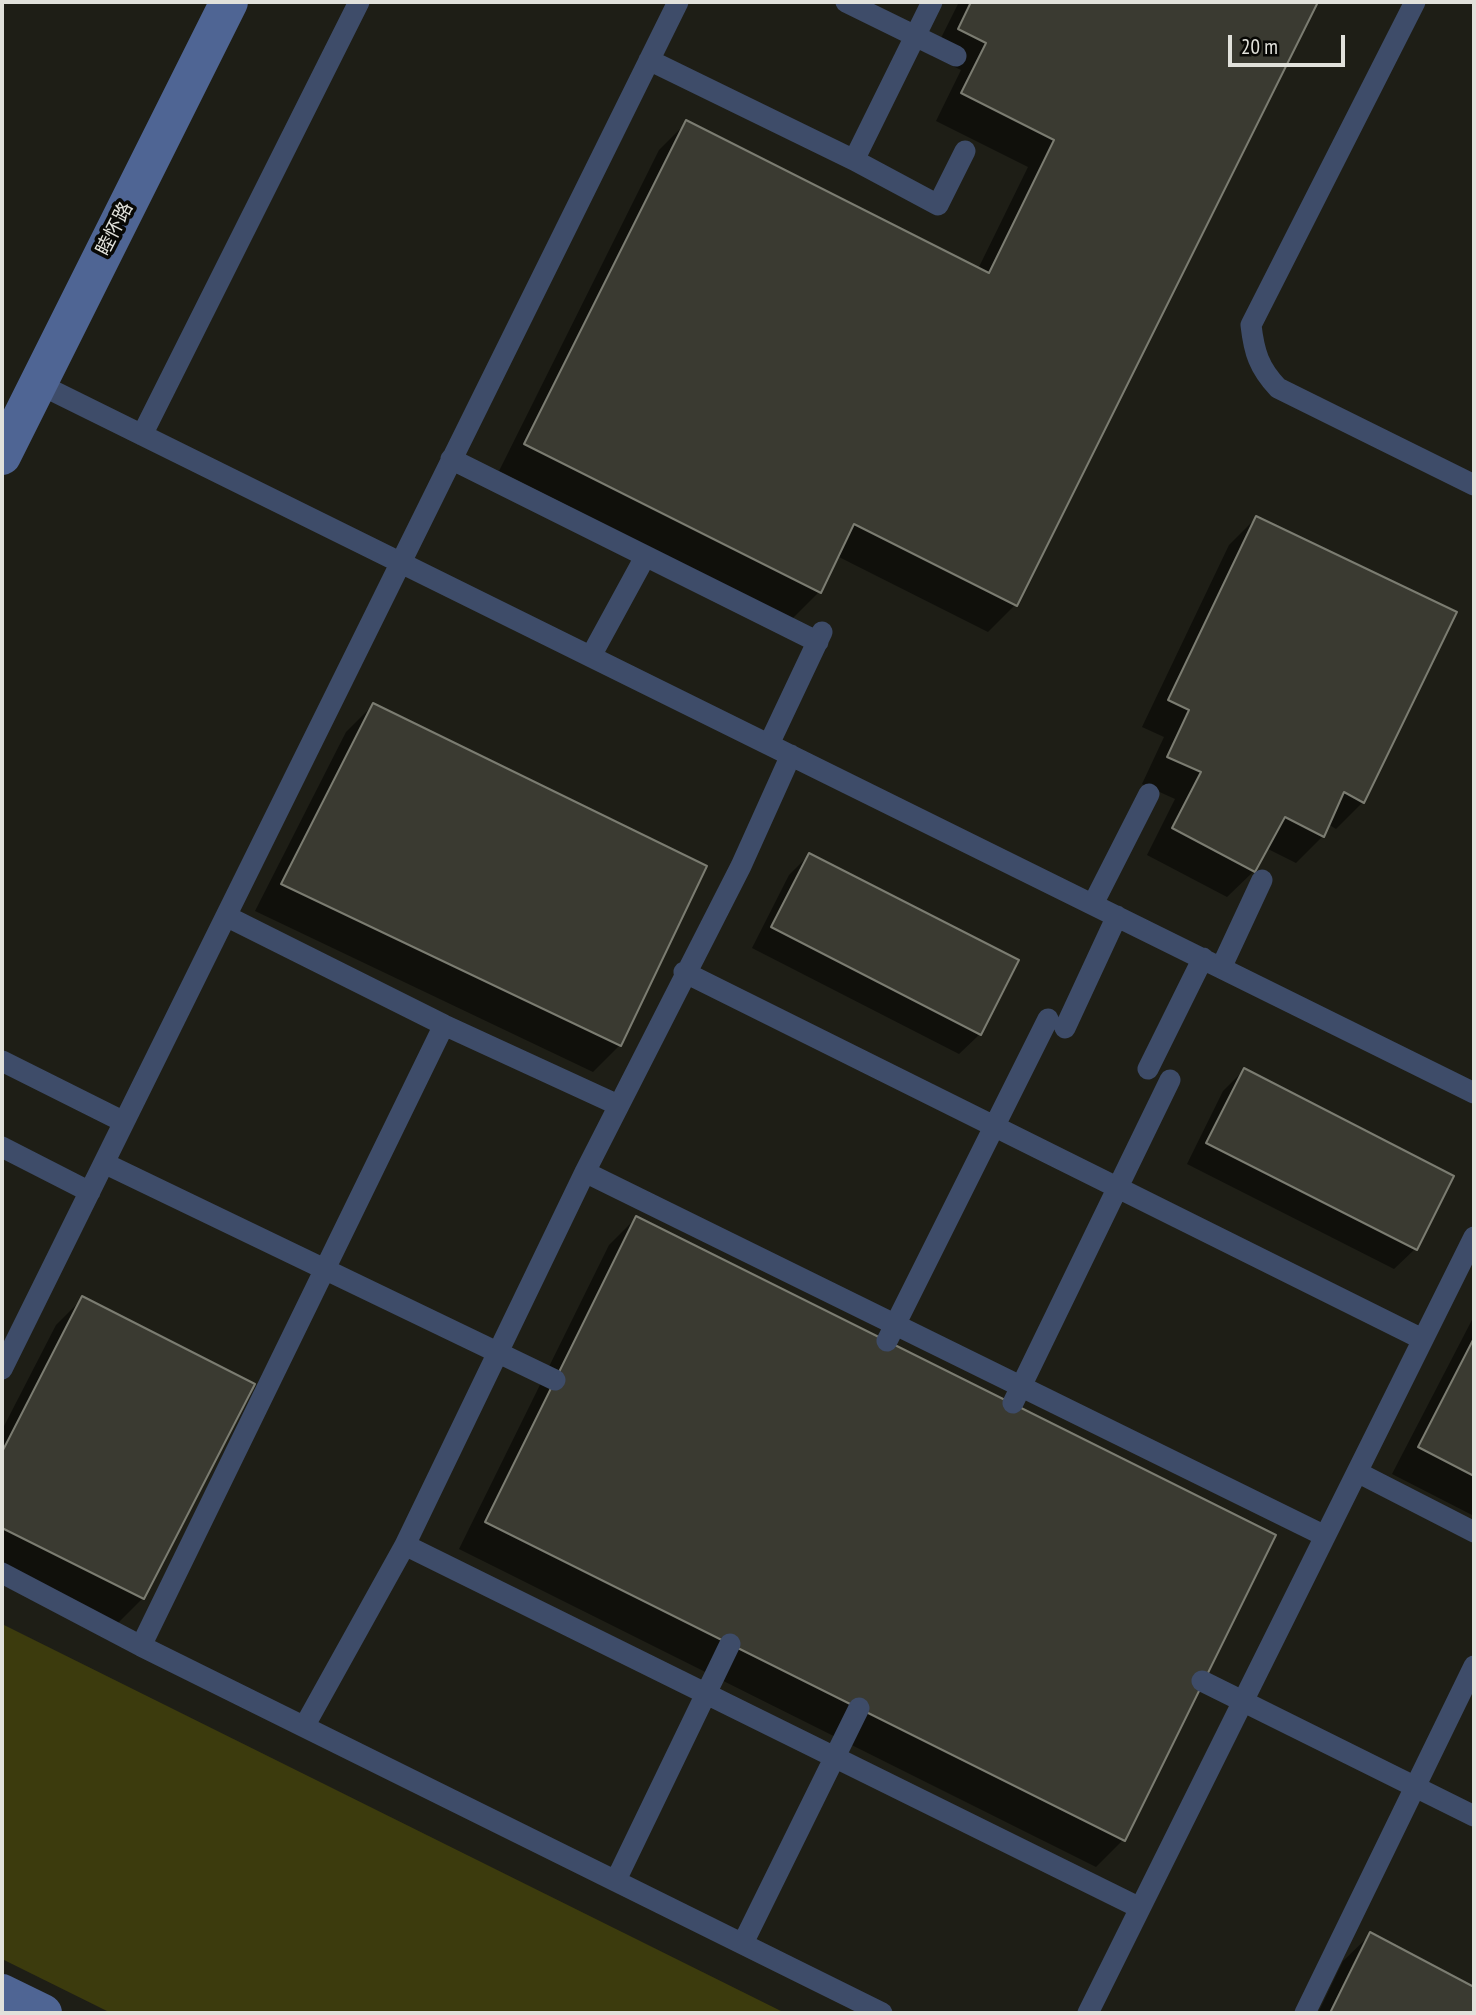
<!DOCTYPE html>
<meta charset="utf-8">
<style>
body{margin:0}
#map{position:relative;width:1476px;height:2015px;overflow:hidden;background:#1e1e16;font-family:"PT Sans Narrow",sans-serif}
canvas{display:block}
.frame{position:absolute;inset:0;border:4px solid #e1e1db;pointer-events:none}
.scale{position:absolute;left:1228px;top:35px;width:117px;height:32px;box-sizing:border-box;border:4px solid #e1e1db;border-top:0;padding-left:9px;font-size:21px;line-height:24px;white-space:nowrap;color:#e1e1db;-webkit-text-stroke:5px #080805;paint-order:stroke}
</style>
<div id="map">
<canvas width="1476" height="2015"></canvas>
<div class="frame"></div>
<div class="scale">20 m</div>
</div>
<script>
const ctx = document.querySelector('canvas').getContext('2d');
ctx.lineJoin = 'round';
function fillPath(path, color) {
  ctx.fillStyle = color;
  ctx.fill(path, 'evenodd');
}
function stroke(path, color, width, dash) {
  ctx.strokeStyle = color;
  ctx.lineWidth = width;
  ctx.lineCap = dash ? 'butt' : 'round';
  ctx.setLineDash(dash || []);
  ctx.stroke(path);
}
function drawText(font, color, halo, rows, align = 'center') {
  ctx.font = font + ' "PT Sans Narrow","Noto Sans SC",sans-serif';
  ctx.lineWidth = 7;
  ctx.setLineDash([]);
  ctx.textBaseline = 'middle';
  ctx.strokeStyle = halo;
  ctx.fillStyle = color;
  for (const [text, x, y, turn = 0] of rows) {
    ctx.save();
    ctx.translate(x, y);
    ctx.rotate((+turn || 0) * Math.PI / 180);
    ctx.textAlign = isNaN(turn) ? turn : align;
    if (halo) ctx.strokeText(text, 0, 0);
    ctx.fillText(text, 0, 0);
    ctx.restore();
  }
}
fillPath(new Path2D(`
 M2,1624l783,389h-674l-109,-54z`), '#3c3b0d');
fillPath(new Path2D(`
 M959,2h357l-301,603 -27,27 -151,-76 -18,36 -27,27 -293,-148 160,-321 27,-27 292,146 50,-102 -92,-46 25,-51 -29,-14z
 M1256,518l107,284 -27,27 -8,-5 -5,12 -27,27 -30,-15 -12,23 -27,26 -80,-42 28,-56 -33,-15 22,-47 -22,-10 87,-182z
 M373,705l247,340 -27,27 -338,-161 91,-179z
 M809,855l171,179 -21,20 -207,-106 37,-73z
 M1244,1070l171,179 -21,20 -207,-105 36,-73z
 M636,1218l638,318 -151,304 -27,27 -637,-318 150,-304z
 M83,1298l60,300 -27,27 -114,-57v-138l54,-105z
 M1474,1316v200l-82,-42z
 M1370,1935l104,54v24h-156l25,-52z`), '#0007');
const building = new Path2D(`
 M971,2h347l-301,604 -163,-82 -33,69 -297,-149 162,-324 303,153 65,-133 -93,-47 25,-50 -28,-14z
 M1256,516l201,96 -93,191 -20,-11 -20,45 -39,-20 -30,55 -83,-44 29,-56 -34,-15 22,-47 -21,-10z
 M373,703l334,163 -86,180 -340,-162z
 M809,853l210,107 -38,75 -210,-108z
 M1244,1068l210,108 -37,74 -211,-107z
 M636,1216l640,319 -151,306 -640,-319z
 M82,1296l173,88 -111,215 -142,-71v-76z
 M1474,1338v138l-56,-29z
 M1370,1932l104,55v26h-144z`);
fillPath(building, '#3a3a31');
stroke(building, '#7b7c71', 2);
stroke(new Path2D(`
 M846,2l110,54
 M1415,2l-164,323c3,27 8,43 27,63l196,97
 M649,60l205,100 84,45 27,-54
 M854,160l78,-158
 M37,383l1437,710
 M142,435l217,-433
 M451,459l367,183
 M591,656l54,-99
 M769,744l53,-112
 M1093,904l56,-110
 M226,916l218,109 174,80
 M1221,968l41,-88
 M684,972l738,367
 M1065,1028l52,-112
 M2,1061l122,61
 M1148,1069l55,-111
 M2,1147l88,45
 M104,1163l451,217
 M585,1172l740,364
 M887,1341l161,-322
 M2,1369l676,-1367
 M1013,1403l157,-323
 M1357,1472l117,60
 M405,1545l735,363
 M2,1573l139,73 741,367
 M141,1646l303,-621
 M1202,1681l272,135
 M305,1725l100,-180 180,-373 156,-306 50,-111
 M616,1880l114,-236
 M743,1943l116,-235
 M1088,2013l386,-776
 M1305,2013l169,-347`), '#3e4c69', 21);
stroke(new Path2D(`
 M2,456l227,-454
 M2,1993l41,20`), '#4f6594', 38);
drawText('19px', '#e1e1db', '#080805', [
 ["睦怀路",115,229,-63]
]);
</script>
